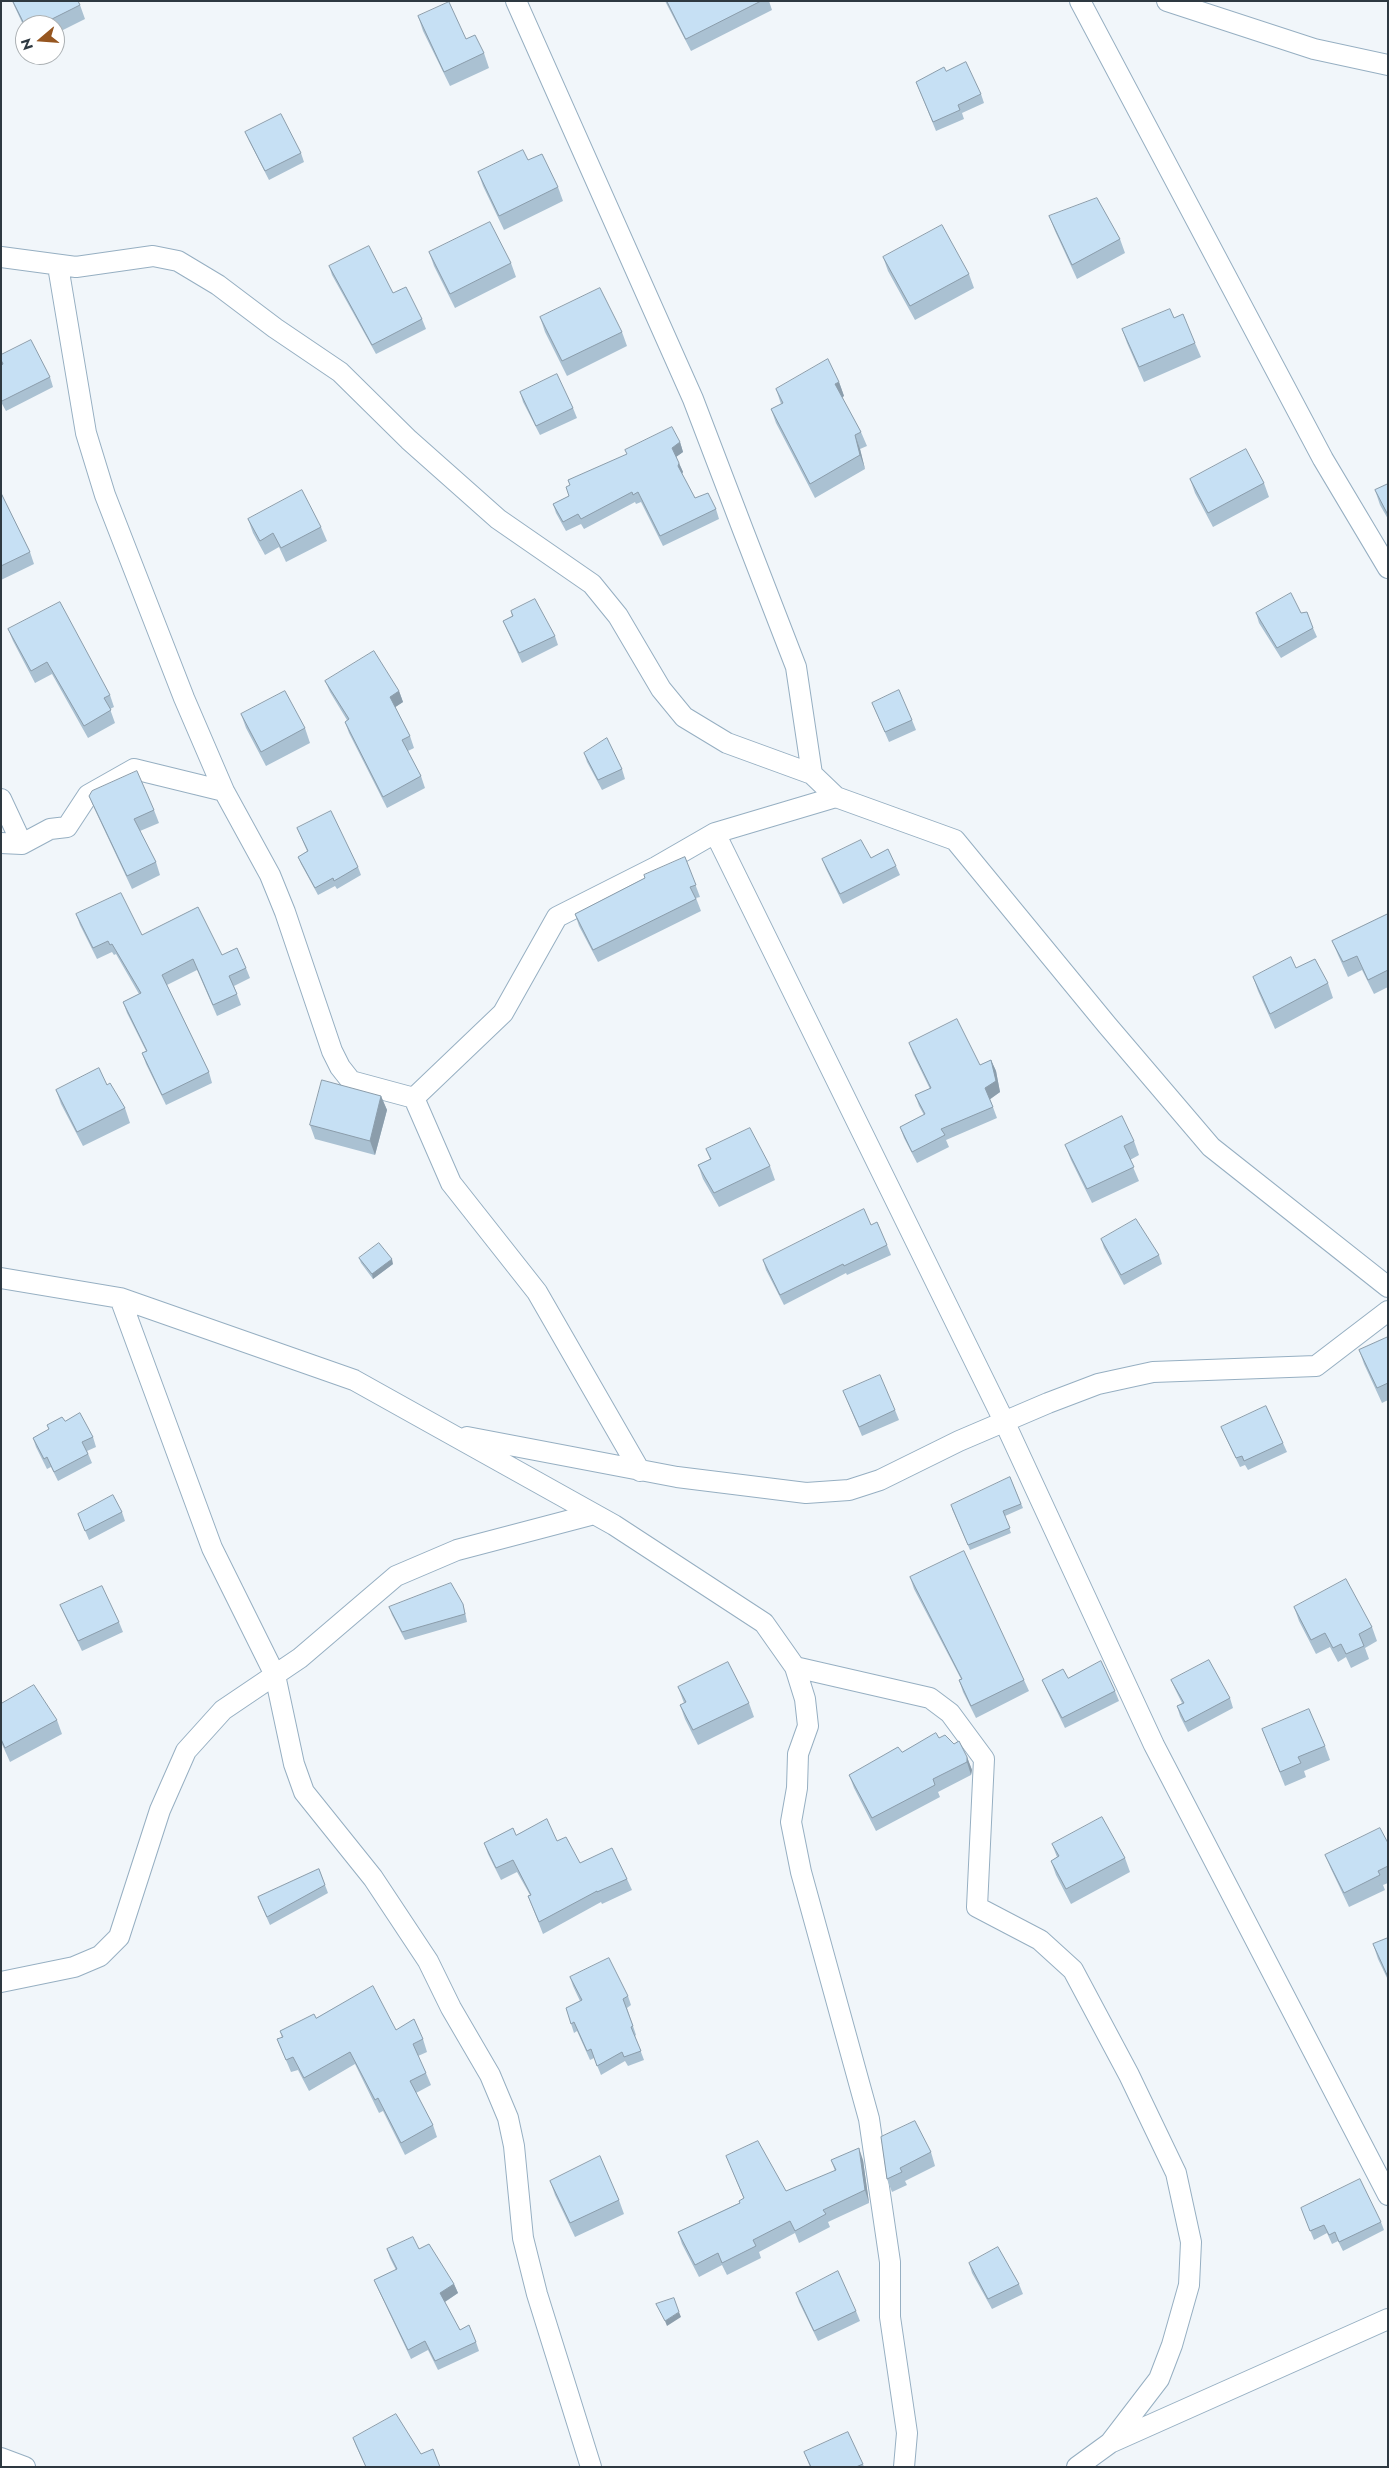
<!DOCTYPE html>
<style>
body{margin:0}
#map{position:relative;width:1389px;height:2468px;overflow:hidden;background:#f1f6fa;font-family:Jost,sans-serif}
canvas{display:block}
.frame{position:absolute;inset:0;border:2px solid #2e3941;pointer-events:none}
.north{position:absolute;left:15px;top:15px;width:50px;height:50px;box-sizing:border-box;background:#fff;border:1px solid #abb0b3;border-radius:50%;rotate:252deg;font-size:14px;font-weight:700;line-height:20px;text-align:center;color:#2e3941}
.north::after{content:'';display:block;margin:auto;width:18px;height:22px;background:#965620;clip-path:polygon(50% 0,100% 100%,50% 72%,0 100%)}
</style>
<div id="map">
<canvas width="1389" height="2468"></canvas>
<div class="frame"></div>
<div class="north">N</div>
</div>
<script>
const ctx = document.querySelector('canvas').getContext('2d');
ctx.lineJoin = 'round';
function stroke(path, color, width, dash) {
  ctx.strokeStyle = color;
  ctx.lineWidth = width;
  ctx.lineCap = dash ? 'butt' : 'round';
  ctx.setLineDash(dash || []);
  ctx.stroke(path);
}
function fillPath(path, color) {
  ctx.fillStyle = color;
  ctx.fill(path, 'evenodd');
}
const minor = new Path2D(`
 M516,1l177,398 50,131 53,137 16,107
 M1080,1l243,458 65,109
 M1167,1l147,48 74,16
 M1,257l75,10 77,-11 25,5 40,24 57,43 65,44 69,68 89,79 94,65 26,32 43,73 23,28 43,26 85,31 24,23 119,43 152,185 104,122 177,140
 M58,266l28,167 19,62 79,203 40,93 46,84 15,37 47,139 8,16 11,14 63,17 37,85 86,109 103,179
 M1,799l21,45
 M715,833l289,588 150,324 234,450
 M1,843l21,1 28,-15 17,-2 21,-32 46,-26 90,22
 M414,1098l89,-85 54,-96 99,-50 59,-34 121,-36
 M1,1278l119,20 234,82 260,145 150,98 31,44 10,32 3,27 -10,28 -1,34 -6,34 10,50 68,247 21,143v55l17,116 -3,34
 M120,1298l92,250 63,127 19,89 10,28 69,86 55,83 23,47 39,67 18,43 6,28 9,92 14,56 54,173
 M467,1437l210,40 129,16 43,-3 31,-10 79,-39 89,-38 50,-19 55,-12 163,-6 72,-55
 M795,1667l135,31 20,15 34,46 -7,148 63,33 33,30 56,105 47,98 15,69 -2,43 -17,60 -13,34 -49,64 -33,24
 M1,1982l73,-15 26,-11 19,-19 41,-127 26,-59 37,-41 77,-52 96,-82 61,-26 137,-36
 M1112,2442l276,-123
 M1,2458l24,9`);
stroke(minor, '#96afc2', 22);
stroke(minor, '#fff', 20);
fillPath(new Path2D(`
 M12,1l68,4 5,14 -30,15v-9h-30v4z
 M665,1h104l3,9 -81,41z
 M418,16l48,23 18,14 5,15 -39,18 -27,-55z
 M946,71l35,23 3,9 -22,10 2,6 -28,12 -20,-49z
 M245,132l56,21 3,9 -35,18 -20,-39z
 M528,160l30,27 5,14 -59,29 -21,-44 -5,-14z
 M1049,216l71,23 5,14 -48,26 -22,-48z
 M429,252l82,11 5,14 -61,31 -21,-42z
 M883,257l86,17 5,14 -59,32 -27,-49z
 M329,266l64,27 29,26 4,10 -50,25 -44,-79z
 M540,317l82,15 5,14 -60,30 -22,-44z
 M1174,318l21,25 6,14 -57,25 -17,-39 -5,-14z
 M1,355l49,22 3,10 -47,24 -5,-9v-37h1l-1,-4z
 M839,382l5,14 -2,1 19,35 6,14 -7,3 5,20 -50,29 -39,-75 -5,-14 10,-5 -5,-15z
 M520,392l53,16 4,10 -37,17 -17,-33z
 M680,442l3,10 -7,5 7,15 -1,2 13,24 21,11 3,10 -56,27 -22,-44 -5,2 -1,-2 -51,27 -3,-5 -15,7 -10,-18 -3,-9 16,-8 1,-11 -2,-5z
 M1190,479l74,4 5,14 -56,30 -18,-34z
 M1388,484v35l-8,-14 -5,-15z
 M1,493l29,59 4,12 -33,16z
 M248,519l73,8 6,14 -41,21 -7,-15 -14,8 -12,-22z
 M511,611l44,25 3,9 -36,18 -15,-33 -4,-9 9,-5z
 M1256,613l57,15 4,9 -36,21 -22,-35z
 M8,629l102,66 4,12 -4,2 5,14 -27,15 -36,-64 -17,9 -22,-42z
 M325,681l74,10 4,11 -8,5 15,29 4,12 -6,3 13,25 4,12 -38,20 -38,-75 -4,-11 2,-2 -17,-28z
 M872,703l40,17 4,10 -27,12z
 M241,714l64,14 5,15 -44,23 -20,-38z
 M584,753l38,16 3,10 -23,11 -15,-28z
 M89,796l65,14 5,13 -19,8 16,31 4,13 -28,14 -38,-81z
 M297,828l61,39 3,8 -24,14 -2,-3 -17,9 -17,-31 -3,-7 9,-6z
 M685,857l15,40 -4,1 5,13 -103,51 -19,-36 -4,-12z
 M871,858l25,8 4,9 -57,29 -17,-35 -4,-10z
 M76,914l66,21 80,20 24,13 4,10 -16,8 7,19 -24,11 -20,-46 -30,15 42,87 3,11 -46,22 -20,-41 -4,-11 4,-2 -19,-38 -4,-11 16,-8 -23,-40 -2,1 -2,-3 -15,7 -17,-34z
 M1388,914v73l-14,7 -12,-24 -14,7 -10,-22 -6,-14z
 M1296,968l32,15 5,15 -58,31 -17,-38 -5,-14z
 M909,1043l71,22 11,-5 5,11 4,21 -10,7 7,19 -51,22 3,7 -32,16 -13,-25 -4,-11 24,-12 -5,-9 -4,-11 15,-6 -17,-35z
 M107,1085l18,23 5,15 -47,23 -22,-42 -5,-14z
 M381,1096l6,14 -12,45 -60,-16 -5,-14z
 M1134,1141l5,14 -9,5 9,21 -47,22 -21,-43 -6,-15z
 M706,1149l64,17 5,14 -56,27 -16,-28 -5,-14 12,-6z
 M871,1225l16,20 4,10 -44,20 -1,-2 -62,32 -18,-35 -3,-10z
 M1101,1239l58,16 3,9 -38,21 -20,-37z
 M359,1258l34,6 -20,15 -12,-16z
 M1388,1337v63l-6,3 -18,-39 -5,-14z
 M843,1391l52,19 4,10 -37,16z
 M65,1421l28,16 3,10 -9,4 5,12 -34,18 -7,-14 -4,2 -11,-22 -3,-9 16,-8 -2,-5z
 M1221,1427l62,16 4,9 -39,18 -3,-5 -5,2 -15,-31z
 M1010,1477l13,31 -18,8 6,17 -41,17 -18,-41z
 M122,1512l3,9 -36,19 -11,-26z
 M910,1577l114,103 5,11 -53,27 -13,-26 -4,-12 2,-1 -47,-90z
 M463,1604l2,8 2,10 -62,18 -13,-25 -3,-8z
 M60,1605l59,17 4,10 -41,19 -18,-37z
 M1294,1607l78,20 5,14 -12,7 4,11 -18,9 -5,-11 -8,5 -8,-15 -14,7 -17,-33z
 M1068,1678l47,13 4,10 -54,27 -19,-39 -4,-9z
 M1171,1680l59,18 3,10 -45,24 -8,-16 -3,-10 5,-3 -7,-14z
 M678,1687l71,16 5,14 -56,28 -13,-26 -5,-14 4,-2z
 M1,1704l56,16 5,14 -52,28 -9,-20z
 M1262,1729l63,17 5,14 -26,11 2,6 -21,9z
 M939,1738l28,19 5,13 -1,5 -33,17 2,5 -64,34 -22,-43 -5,-13 53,-23z
 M516,1835l41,6 23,22 47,16 5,11 -30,14 -1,-2 -58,32 -15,-38 2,-1 -13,-23 -16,8 -13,-26 -4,-11z
 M1388,1843v40l-5,2 2,5 -36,17 -18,-38 -6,-14z
 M1052,1844l73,14 5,14 -59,32 -15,-29 -5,-14 6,-4z
 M319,1869l9,24 -58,32 -9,-20 -3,-8z
 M1388,1938v42l-10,-21 -5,-15z
 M570,1977l58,19 3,9 -4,3 9,27 -1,1 9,24 -16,6 -3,-5 -24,14 -7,-17 -4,2 -13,-29 -3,2 -8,-25 14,-7 -7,-15z
 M316,2018l80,12 27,9 4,13 -9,4 8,17 5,12 -15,8 17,32 4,12 -32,18 -22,-44 -4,2 -24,-49 -46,27 -11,-21 -7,2 -14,-33 5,-1 -2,-7z
 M881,2137l50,15 4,14 -30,15 2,4 -15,7 -5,-13z
 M726,2156l60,35 49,-20 -4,-11h32l6,43 -41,19 2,5 -31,16 -4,-10 -36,19 2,6 -34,17 -5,-10 -23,12 -17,-33 -4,-12 61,-29 5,-4z
 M550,2181l69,19 5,14 -49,23 -20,-42z
 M1301,2208l80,14 3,8 -41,21 -5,-10 -6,3 -5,-11 -13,7z
 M387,2249h32l35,35 4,9 -13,9 15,28 16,12 3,9 -41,19 -10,-20 -17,9 -33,-70 -4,-9 22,-10 -6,-12z
 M969,2263l50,21 4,10 -31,15 -20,-36z
 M796,2293l60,18 4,10 -42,20 -19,-39z
 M353,2438l68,16 19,13h-74l-10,-21z
 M804,2452l59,12 1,3h-54z`), '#aac1d2');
fillPath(new Path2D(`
 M839,382l5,14 -4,3 -5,-15z
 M855,435l5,14 5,20 -5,-14z
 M680,442l3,10 -7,5 -4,-9z
 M679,463l4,9 -2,3 -3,-9z
 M399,691l4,11 -9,6 -4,-11z
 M991,1060l5,11 4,21 -11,8 -4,-12z
 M381,1096l6,14 -12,45 -5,-14z
 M392,1259l1,5 -20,15 -1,-5z
 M967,1757l5,13 -1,5 -4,-13z
 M859,2148l4,12 6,43 -4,-13z
 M454,2284l4,9 -15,10 -3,-10z
 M679,2312l2,5 -14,9 -2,-5z`), '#8b9dab');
const building = new Path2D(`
 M13,1h65l2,4 -40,20h-15z
 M667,1h94l-75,38z
 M449,2l17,37 9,-4 9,18 -40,19 -26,-56z
 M966,62l15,32 -23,11 2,5 -27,12 -17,-40 28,-15 2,4z
 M281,114l20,39 -36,18 -20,-39z
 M523,150l5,10 14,-6 16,33 -59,29 -21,-44z
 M1097,198l23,41 -48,26 -23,-49z
 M490,222l21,41 -61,31 -21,-42z
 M942,225l27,49 -59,32 -27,-49z
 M369,246l24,47 13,-6 16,32 -50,26 -43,-79z
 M600,288l22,44 -60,29 -22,-44z
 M1170,309l4,9 9,-4 12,29 -56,24 -17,-38z
 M31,340l19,37 -48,24 -1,-2v-34l2,-1 -2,-4v-5z
 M828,359l11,23 -4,2 26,48 -6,3 5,20 -50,29 -39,-75 12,-6 -7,-14z
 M557,374l16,34 -37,18 -16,-34z
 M672,427l8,15 -8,6 7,15 -1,3 17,32 13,-5 8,16 -56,27 -22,-44 -5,3 -1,-3 -51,27 -3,-5 -15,8 -10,-18 16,-8 -3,-9 4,-2 -2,-5 59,-26 -2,-4z
 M1246,449l18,34 -56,30 -18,-34z
 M1388,484v31l-13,-25z
 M302,490l19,37 -40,21 -8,-15 -13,8 -12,-22z
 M1,493l29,59 -29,14z
 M1291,593l10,20 6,-1 6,16 -36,20 -21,-35z
 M535,599l20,37 -36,17 -16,-32 10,-5 -2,-5z
 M60,602l50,93 -6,3 7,12 -27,16 -37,-64 -16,9 -23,-42z
 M374,651l25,40 -9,6 20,39 -8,4 19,36 -38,21 -38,-75 4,-3 -24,-38z
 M899,690l13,30 -27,12 -13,-29z
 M285,691l20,37 -44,24 -20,-38z
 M607,738l15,31 -24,11 -14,-27z
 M137,771l17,39 -20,9 22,43 -29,14 -38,-80 3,-5z
 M331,811l27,56 -24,14 -1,-3 -18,10 -17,-31 10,-6 -11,-23z
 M861,840l10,18 17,-9 8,17 -56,28 -18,-35z
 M685,857l11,28 -6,2 6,12 -103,51 -18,-36 70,-36 -1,-3z
 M121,893l21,42 56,-28 24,48 15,-7 9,20 -17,8 8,18 -24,11 -20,-46 -31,16 47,97 -47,23 -20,-42 5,-2 -24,-49 18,-9 -29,-49 -2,1 -2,-4 -15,7 -17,-34z
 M1388,914v56l-20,10 -11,-24 -14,6 -11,-21z
 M1291,957l5,11 19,-9 13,24 -58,31 -17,-37z
 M957,1019l23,46 11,-5 5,21 -11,7 8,19 -52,22 4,6 -33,17 -12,-25 25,-13 -10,-19 16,-7 -22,-45z
 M99,1068l8,17 3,-2 15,25 -48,24 -21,-42z
 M322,1080l59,16 -11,45 -60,-16z
 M1122,1116l12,25 -10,5 10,21 -47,22 -22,-44z
 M750,1128l20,38 -56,27 -16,-28 13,-6 -5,-10z
 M864,1209l7,16 6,-3 10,23 -43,21 -1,-2 -63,31 -17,-35z
 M1136,1219l23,36 -38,20 -20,-36z
 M379,1243l13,16 -20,15 -13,-16z
 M1388,1337v46l-11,5 -18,-38z
 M880,1375l15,35 -36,17 -16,-36z
 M1266,1406l17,37 -39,18 -2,-5 -6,2 -15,-31z
 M80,1413l13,24 -11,5 6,12 -34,18 -7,-15 -3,2 -11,-21 16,-9 -2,-4 15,-8 3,4z
 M1010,1477l11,27 -18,7 7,17 -42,17 -17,-40z
 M113,1495l9,17 -37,19 -7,-17z
 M964,1551l60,129 -53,26 -12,-26 3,-1 -52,-102z
 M1346,1579l26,48 -13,7 5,12 -18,8 -5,-10 -8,4 -8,-15 -14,7 -17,-33z
 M451,1583l12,21 2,10 -63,18 -13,-25z
 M102,1586l17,36 -41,19 -18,-36z
 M1209,1660l21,38 -45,24 -8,-16 7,-3 -13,-23z
 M1101,1661l14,30 -53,27 -20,-38 21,-11 5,9z
 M728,1662l21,41 -56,27 -13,-25 6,-3 -8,-15z
 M34,1685l23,35 -52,28 -4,-9v-35z
 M1309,1709l16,37 -27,11 3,6 -21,9 -18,-43z
 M936,1733l3,5 6,-3 9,9 5,-3 8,16v5l-34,17 2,6 -63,33 -23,-43 49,-28 4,5z
 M1102,1817l23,41 -59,31 -15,-28 8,-5 -7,-12z
 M547,1819l10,22 9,-4 14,26 32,-15 15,31 -30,13v-1l-58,31 -11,-26 3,-1 -18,-35 -17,8 -12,-25 29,-15 3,7z
 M1380,1828l8,15v23l-10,5 2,4 -36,18 -19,-38z
 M319,1869l6,16 -58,32 -9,-20z
 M1388,1938v39l-15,-33z
 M609,1958l19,38 -5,3 10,27 -2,1 10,24 -17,6 -2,-5 -25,14 -6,-17 -4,2 -13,-29 -3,2 -5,-16 16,-8 -12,-23z
 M373,1986l23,44 18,-11 9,20 -10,5 13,29 -16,8 23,44 -32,18 -23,-45 -3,2 -25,-48 -46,26 -11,-21 -7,3 -9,-21 6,-2 -3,-6 34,-17 2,4z
 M915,2121l16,31 -31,16 2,4 -15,7 -6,-42z
 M758,2141l28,50 50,-21 -5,-10 28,-12 6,42 -42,20 3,4 -31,17 -5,-10 -37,19 3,6 -34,17 -4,-10 -23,12 -17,-33 62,-29 -1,-2 5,-3 -18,-42z
 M600,2156l19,44 -49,23 -20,-42z
 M1360,2179l21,43 -42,20 -4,-10 -6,3 -5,-10 -14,6 -9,-23z
 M413,2237l6,12 10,-5 25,40 -14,9 20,37 9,-5 7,17 -41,19 -10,-20 -17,9 -34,-70 23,-11 -10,-20z
 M998,2247l21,37 -31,15 -19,-36z
 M838,2271l18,40 -42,20 -18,-38z
 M674,2298l5,14 -14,9 -9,-17z
 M396,2414l25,40 12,-5 7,18h-74l-13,-29z
 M848,2432l15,32 -7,3h-45l-7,-15z`);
fillPath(building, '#c6e0f4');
stroke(building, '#8b9dab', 1);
</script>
